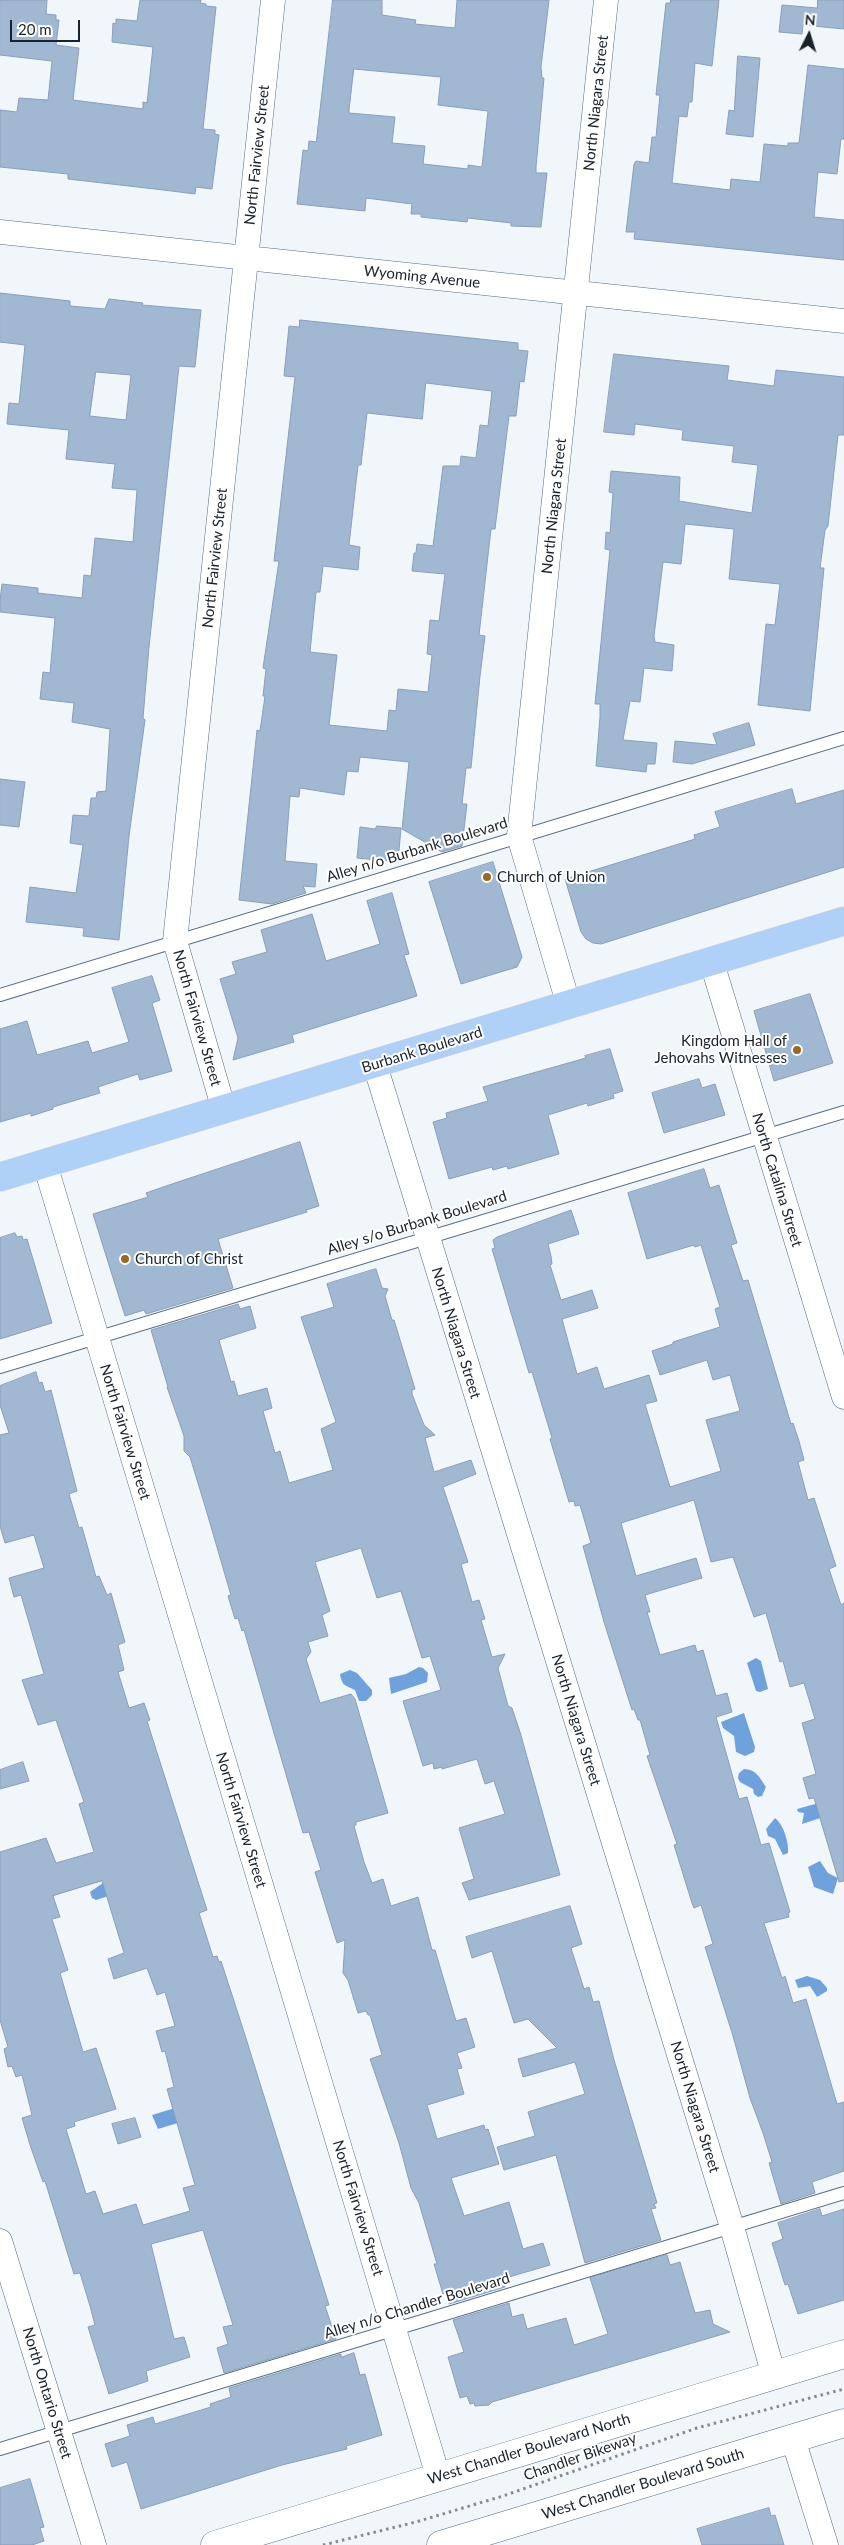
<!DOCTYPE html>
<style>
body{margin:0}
#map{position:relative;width:844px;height:2545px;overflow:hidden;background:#f1f6fb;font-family:Lato,sans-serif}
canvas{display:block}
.north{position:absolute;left:784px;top:10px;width:50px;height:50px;-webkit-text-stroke:4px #fff;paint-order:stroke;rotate:5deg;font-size:14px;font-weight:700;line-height:20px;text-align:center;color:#1a222c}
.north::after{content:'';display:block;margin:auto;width:18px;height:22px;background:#1a222c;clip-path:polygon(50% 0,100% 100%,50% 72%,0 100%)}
.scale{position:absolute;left:10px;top:20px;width:70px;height:22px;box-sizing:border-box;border:2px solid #1a222c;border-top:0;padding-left:6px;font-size:15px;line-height:18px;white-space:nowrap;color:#1a222c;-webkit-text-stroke:4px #fff;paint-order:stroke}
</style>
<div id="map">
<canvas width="844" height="2545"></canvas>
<div class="north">N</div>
<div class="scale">20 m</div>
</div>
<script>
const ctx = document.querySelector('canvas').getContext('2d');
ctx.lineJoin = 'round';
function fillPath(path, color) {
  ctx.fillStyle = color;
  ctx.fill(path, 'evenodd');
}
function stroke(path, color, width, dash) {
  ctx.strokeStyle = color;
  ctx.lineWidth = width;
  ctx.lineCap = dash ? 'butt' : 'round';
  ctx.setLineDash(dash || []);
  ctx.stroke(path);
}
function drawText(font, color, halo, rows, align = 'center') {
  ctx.font = font + ' Lato,sans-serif';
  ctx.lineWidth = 4;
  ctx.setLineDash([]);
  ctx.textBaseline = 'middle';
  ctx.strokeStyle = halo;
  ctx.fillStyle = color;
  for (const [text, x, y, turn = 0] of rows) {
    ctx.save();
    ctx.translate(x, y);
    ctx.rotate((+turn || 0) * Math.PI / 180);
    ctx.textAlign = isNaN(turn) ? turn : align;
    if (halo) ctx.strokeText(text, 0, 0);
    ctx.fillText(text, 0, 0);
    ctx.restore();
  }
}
fillPath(new Path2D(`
 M756,1658l5,3 7,28 -8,3 -4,-1 -9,-28z
 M419,1667l4,1 5,5 -1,9 -36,12 -2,-16 17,-4z
 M350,1670l7,3 15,17v5l-6,6h-7l-4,-11c-10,-5 -13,-4 -15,-16z
 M744,1713l11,34 -1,5 -9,4 -9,-4 -2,-16 -11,-8 -2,-6z
 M744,1769c12,0 16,9 22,18l-4,9 -4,1 -4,-3 -1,-5 -13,-7 -2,-4 1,-5z
 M826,1801l4,14 -28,9 2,-11 -6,-1 -1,-3z
 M775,1818c9,7 14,25 13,35l-5,2 -8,-16 -7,-3 -2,-7z
 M820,1861l8,12 10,5 -5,16 -19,-7 -6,-20z
 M110,1878l8,15 -22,7 -4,-2 -2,-6z
 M807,1976l13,4 7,8v3l-10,6 -7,-11 -12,2 -3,-8z
 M185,2105l6,14 -33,10 -6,-14z`), '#6fa2dc');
const building = new Path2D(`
 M0,0h47l-1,14 10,1v5h3l-3,25 23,3 -6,52 70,9v-7l4,1 6,-56 -41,-5 1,-19 3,1v-5l21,2 3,-21h61l-1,3 6,1v2l10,1 -13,122 12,1v4l4,1 -7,54 -16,-2 -1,7 -23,-3 -104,-12v-5l-68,-7v-57l17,2 2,-14 29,2 4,-39 -52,-6z
 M333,0h49v15l34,5 -1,4 40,4 2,-28h92l-8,67 1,11h2l-8,89v6h11l-6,54 -30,-1v-3l-43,-5 -1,4 -46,-5v-3h-10l1,-10 -46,-6 -1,13 -68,-7 6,-54 5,1 1,-10 7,1zM354,69l87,8 -3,28 50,6 -6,56 -14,-2v4l-45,-5 2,-18 -33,-3 3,-26 -46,-4z
 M671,0h48l-7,66 -17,-3 -3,39h-3l-2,15 -8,-1 -7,67 58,7 1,-11 29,3 4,-38 24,2v-3h11l9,-78 36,4v70h-3l-4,35 -19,-2 -4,45 30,3v40l-210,-21 1,-7h-9l8,-68 2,-3 13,2 3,-26h4l4,-42h-4l6,-56 4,-36h4z
 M818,0h26v29l-41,-4 -1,9 -23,-2 3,-27 35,3z
 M738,56l22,2 -7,79 -27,-3 3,-24 5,1z
 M0,293l70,8v5l35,3 4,-10 34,4 -1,2 59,5 -6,57 -16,-1 -30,281 -6,71 2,2 -16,116 -10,104 -36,-4 1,-8 -58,-6 4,-35 46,6 7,-48 -13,-2 3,-28 16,1 2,-18h5l1,-6 9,-1 4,-62 -38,-7 2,-19 -34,-4 3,-27 7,1 5,-55 -55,-6v-12l2,-16 36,4v5l44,5 2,-23 7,1 4,-38 38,4 4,-52 -25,-2 3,-24 -49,-5 3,-29 -62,-6 2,-21 10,1 6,-59 -25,-3zM96,372l35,3 -5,45 -36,-4z
 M300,320l218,23v7l10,1 -4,31 -4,-1 -4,35h-7l-14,113h-4l-12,106 6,1 -5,40 -9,92h-5l-4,36h5l-5,42 -20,6 -40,-23 7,-67 -49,-5 -2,15 -11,-1 -3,24 -44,-7 -1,9 -9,-1 -5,65 32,3 -2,23 -12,-1 3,7 -34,11 -33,-4 18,-170 3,1 5,-35h-2l3,-27 -3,-1 16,-107h-5l21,-184 -11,-1 5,-50 10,1zM426,383l66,8 -4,35 -8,-1 -4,33 -15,-2 -1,10h-17l-10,80 -16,-2 -1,9h-2l-2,18 33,3 -6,47 -9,-1 -3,34 5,1 -4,37 -30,-3 -2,22 -7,-1 -2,21 -58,-6 8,-70 -27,-3 6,-60h4l3,-26 35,4 2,-23 -11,-2 9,-80h3l6,-52 55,6z
 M614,354l115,12 -2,14 47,6 2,-16 68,7v58h-6l-10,91 -3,4 -5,38h4l-14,143 -52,-6 8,-81 9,1 5,-41 -51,-5 5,-50 -49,-5 -4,40 -18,-2 -9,74 1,6 19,3 -2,26 -28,-3 -4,34 -10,-1 -7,39 34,3 -2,21h-8l-1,8 -50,-6 4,-49v-13h-5l15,-154 -5,-1 1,-17 4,1 3,-40 -4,-1 2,-21 69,6 -1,24 73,12 6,-48 -26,-3 2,-16 -52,-6 1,-10 -48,-6 -1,11 -30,-3z
 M749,723l6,22 -63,19 -19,-2 2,-21 42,4 -4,-11z
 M0,779l25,3 -6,45 -19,-2z
 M792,789l4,15 48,-14v77l-243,77 -8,-1 -7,-4 -5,-7 -16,-53 130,-40 -1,-4 26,-8 -5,-15z
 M377,826l24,2 -3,34 -41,-4 3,-31 15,2z
 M493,862l29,95 -5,10 -56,17 -32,-102z
 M392,893l17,61 -5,1 13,41 -125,39 2,7 -61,18 5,-22 -18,-59 16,-5 -4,-12 35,-10 -6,-22 51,-16 14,47 54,-17 -13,-43z
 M152,976l8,24 -8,3 20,68 -32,9 -2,-6 -40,13 2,6 -47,14v2l-22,7v-3l-31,9v-93l27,-8 10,34 51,-14 4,12 37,-11 -17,-54z
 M810,994l23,69 -59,18 -20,-70z
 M610,1049l13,42 -10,3 1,4 -26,8 -1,-3 -39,12 11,39 -51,15 -1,-3 -14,4 -1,-3 -43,12 -16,-57 14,-4 -1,-5 42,-12 -5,-14 103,-29 -1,-2z
 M699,1079l3,9 13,-4 10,31 -61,18 -12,-40z
 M300,1142l19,64 -13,4 1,2 -89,27 15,49 -87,26 -2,-4 -19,6 -32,-102 55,-17 -2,-4 26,-9z
 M704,1169l6,19 9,-3 18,58 -6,2 12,36 5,-1 43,144 2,-1 6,18 5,19 -6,2 10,38 6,-2 22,68 -7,3 12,36 3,-2v278l-5,1 -25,-84 -5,1 -6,-21 13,-4 -14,-51 13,-4 -11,-36 -14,4 -7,-26 -3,1 -14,-49 -12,4 -21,-60 -22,5 -17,-62 -73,23 15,53 60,-18 6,20 -57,17 5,17h-3l13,43 35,-10 2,7 6,-2 13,46 11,-3 5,19 -16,5 23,82 8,-2 14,48 8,-2 21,69 -2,1 1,4 -25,6 18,55 3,-2 8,27 13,-4 31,105 7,-2v69l-32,11 3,11 -34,11 -12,-41 3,-1 -9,-29 -13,-35 -17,-62 -28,-89 8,-3 -12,-39 -7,3 -2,-5 -18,-58 3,-1 -30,-88 3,-1 -10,-35h-2l-4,-11 -2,1 -28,-88 -21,-76 8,-3 -11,-38 -5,1 -1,-5 -5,1 -19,-63 2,-1 -20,-66 -3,1 -37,-124 3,-1 -2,-8 4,-3 74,-27 8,24 -31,10 3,12 1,8 -2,1 11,35 31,-10 6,18 -36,11 15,55 20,-7 7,22 45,-14 8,26 -12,3 25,83 51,-16 -15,-51 34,-9 -10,-36 -17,5 -6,-20 -47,15 -8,-24 21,-7v-2l47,-15 -5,-18 5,-2 -19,-62 -6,2 -1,-2 -47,14 -19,-66z
 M15,1233l2,4 5,-1 1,4 4,-1 25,84 -52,16v-101z
 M376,1269l6,19 6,1 -3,7 7,24h2l21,69 -3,1v4l12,31 11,10 -10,3 9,34 37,-12 5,14 -33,13 25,75 -7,2 11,38 7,-2 6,19 -4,1 11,37 13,-3 -7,14 10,38 4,2 8,24 40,143 -91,25 -7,-17 12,-4 -15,-51 46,-14 -11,-33 -9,3 -8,-25 -35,10v-2l-8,2 -1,-6 -10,3 -20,-65 38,-11 -11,-34 -8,2 -21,-67 -24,7 -16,-50 -46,14 15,49 -8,4 6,21 -20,6 3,10 -5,7 14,44 31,-9 4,5 33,114 -32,9v3l-2,1 10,36 8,21 11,-4 8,27 27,-9 14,53h3l21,71 10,-3 9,29 -18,6 5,15 -5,1 7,25 -37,11 10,34 47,-14 1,5 3,-1 11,35 -48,14 13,38 45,-14 14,47 20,-6 7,22 -48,14 3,8 -56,17 -4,-11 -2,1 -9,-30h3l-18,-61 -8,-15 -12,-45 -29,-84 12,-4 -12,-40h-2l-2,-4 -8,2 -10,-33 -5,-7 2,-33 -8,3 -22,-71 6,-2 -12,-38 -6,1 -59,-203 -2,1 -4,-13 -3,1 -7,-23 3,-1 -1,-3 -25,-86 -15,-49 -6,-6v-15l-17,-49h1l-17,-57 87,-26 2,5 10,-3 6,22 -37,12 12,42 3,-1 4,15 29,-8 5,20 -9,3 12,42 5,-2 9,32 44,-13 -12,-41 15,-7 -35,-105 33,-10 -7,-23z
 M36,1372l3,11 3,-1 3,10 6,-2 26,101 -8,3 10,34 3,-1 14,50 3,-1 8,19 4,-2 14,49 -7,3 6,25 -6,2 11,36 15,-5 6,17 -3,1 60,189 -8,3 14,44 4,-1 2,6 2,-1 23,71 85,273 -4,1 11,33 -112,34 -7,-25 11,-4 -5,-17 10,-2 -30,-95 -52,14 23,95 10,-2 6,20 -44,14 2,10 -39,13 -21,-67 7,-2 -5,-19 -10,-33 -6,1 -29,-93 -2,1 -13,-37 -8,-27 10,-3 -10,-40 -6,2 -4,-11 -4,1 -4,-18 4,-2 -8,-27v-168l46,-14 10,25 38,-11 -15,-48 5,-2 -28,-82 -18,5 -16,-45 22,-6 -23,-79 -7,2 -5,-19 35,-10 -10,-33 -29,8 -5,-17v-91l9,-2 -9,-28v-19zM102,1881l22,72 -16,6 6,20 33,-11 10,27 8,-3 10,34 -19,5 6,21 3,-1 9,36 -7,2 28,96 -12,3 7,23 -47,14 -7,-21 -33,10 -8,-23 -9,3 -20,-65 9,-3 -1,-4 42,-13 -20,-61 -13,4 -23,-79 8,-3 -16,-51 8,-2 -7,-21z
 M23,1762l6,19 -29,8v-19z
 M570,1906l12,38 -11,4 13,41 5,-2 4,15 6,-1 15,59 43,143 -3,1 2,4 -5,1 10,31 -76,23 -29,-108 -52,15 -7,-23 38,-11 -7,-24 57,-18 -10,-32 -52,15 -5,-18 39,-11 -29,-29 -14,4 -22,-72 -20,7 -6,-21z
 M135,2118l6,19 -23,7 -6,-20z
 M820,2209l2,7 22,-7v91l-46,14 -10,-30 -3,1 -13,-42 11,-4 -5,-16z
 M667,2255l3,10 10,-3 15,51 15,-3 3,14 17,8 -238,70 -3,3 -14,1 -1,-3 -4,1 -3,-8 -7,2 -12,-41 16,-5 -11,-32 56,-17 3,14 11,-3 4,15 39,-11 8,27 34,-11 -18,-56z
 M354,2353l6,22 5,-1 17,61 -36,11 1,3 -65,16 -141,44 -14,-47 -15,5 -7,-23 25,-8 -3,-11 26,-8 2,7 56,-17 -1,-3 21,-7 -2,-9 112,-34v3z
 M30,2479l14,48 -4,1 4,13 -12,4h-32v-57z
 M769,2508l2,8 4,-1 9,30h-82l-5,-16z`);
fillPath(building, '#a1b8d2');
stroke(building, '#899fb8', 1);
const service = new Path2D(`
 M0,995l844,-257
 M0,1367l844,-255
 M0,2449l844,-256`);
const minor = new Path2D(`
 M0,232l844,89
 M712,963l132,434
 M569,1006l-50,-170 87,-836
 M375,1065l357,1162 42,149
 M224,1110l-49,-169 98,-941
 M45,1164l393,1312
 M0,2241l94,304
 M793,2439l33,106`);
const secondary = new Path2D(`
 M215,2545l629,-191
 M441,2545l403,-122`);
const primary = new Path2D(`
 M0,1177l844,-256`);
stroke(service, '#576c83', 14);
stroke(minor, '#576c83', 25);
stroke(secondary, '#576c83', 29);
stroke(primary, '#d1d3d5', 29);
stroke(new Path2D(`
 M323,2545l93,-23 87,-26 194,-68 147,-39`), '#848a92', 3, [2.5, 4]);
stroke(service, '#fff', 12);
stroke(minor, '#fff', 24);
stroke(secondary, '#fff', 28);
stroke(primary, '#afd1f8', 28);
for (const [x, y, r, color] of [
 [487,877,5,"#9b681d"],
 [797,1050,5,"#9b681d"],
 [125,1259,5,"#9b681d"]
]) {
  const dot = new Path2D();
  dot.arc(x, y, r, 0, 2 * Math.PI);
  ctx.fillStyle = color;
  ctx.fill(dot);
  stroke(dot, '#fff', 2);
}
drawText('15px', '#1a222c', '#fff', [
 ["North Niagara Street",596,103,-84],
 ["North Fairview Street",257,155,-84],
 ["Wyoming Avenue",422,277,6],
 ["North Niagara Street",554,506,-84],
 ["North Fairview Street",215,558,-84],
 ["Alley n/o Burbank Boulevard",417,850,-17],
 ["North Fairview Street",197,1018,74],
 ["Burbank Boulevard",422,1050,-17],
 ["North Catalina Street",777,1180,73],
 ["Alley s/o Burbank Boulevard",417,1223,-17],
 ["North Niagara Street",456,1333,73],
 ["North Fairview Street",125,1432,73],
 ["North Niagara Street",576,1720,73],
 ["North Fairview Street",241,1820,73],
 ["North Niagara Street",695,2107,73],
 ["North Fairview Street",358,2208,73],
 ["Alley n/o Chandler Boulevard",417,2306,-17],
 ["North Ontario Street",47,2393,73],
 ["West Chandler Boulevard North",529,2449,-17],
 ["Chandler Bikeway",580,2457,-19],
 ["West Chandler Boulevard South",643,2484,-17]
]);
drawText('15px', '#1a222c', '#fff', [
 ["Church of Union",497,877],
 ["Kingdom Hall of",787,1041,"right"],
 ["Jehovahs Witnesses",787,1058,"right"],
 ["Church of Christ",135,1259]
], 'left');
</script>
